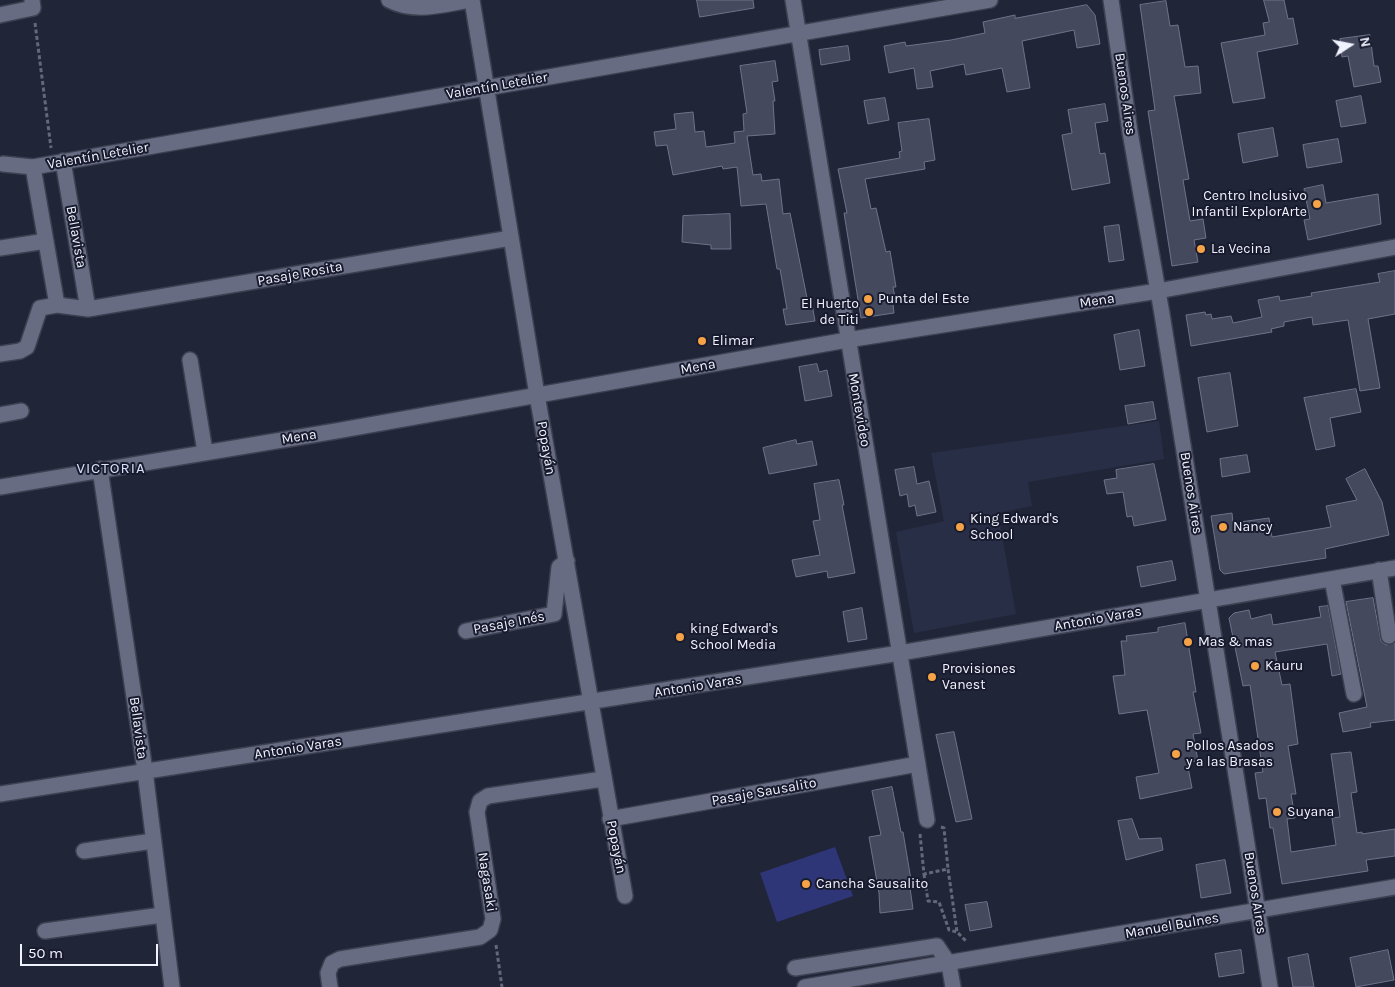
<!DOCTYPE html>
<meta charset="utf-8">
<style>
body{margin:0}
#map{position:relative;width:1395px;height:987px;overflow:hidden;background:#212538;font-family:Karla,sans-serif}
canvas{display:block}
.north{position:absolute;left:1325px;top:20px;width:50px;height:50px;-webkit-text-stroke:4px #181b2e;paint-order:stroke;rotate:79deg;font-size:14px;font-weight:700;line-height:20px;text-align:center;color:#f0f2fd}
.north::after{content:'';display:block;margin:auto;width:18px;height:22px;background:#f0f2fd;clip-path:polygon(50% 0,100% 100%,50% 72%,0 100%)}
.scale{position:absolute;left:20px;top:944px;width:138px;height:22px;box-sizing:border-box;border:2px solid #f0f2fd;border-top:0;padding-left:6px;font-size:15px;line-height:18px;white-space:nowrap;color:#f0f2fd;-webkit-text-stroke:4px #181b2e;paint-order:stroke}
</style>
<div id="map">
<canvas width="1395" height="987"></canvas>
<div class="north">N</div>
<div class="scale">50 m</div>
</div>
<script>
const ctx = document.querySelector('canvas').getContext('2d');
ctx.lineJoin = 'round';
function fillPath(path, color) {
  ctx.fillStyle = color;
  ctx.fill(path, 'evenodd');
}
function stroke(path, color, width, dash) {
  ctx.strokeStyle = color;
  ctx.lineWidth = width;
  ctx.lineCap = dash ? 'butt' : 'round';
  ctx.setLineDash(dash || []);
  ctx.stroke(path);
}
function drawText(font, color, halo, rows, align = 'center') {
  ctx.font = font + ' Karla,sans-serif';
  ctx.lineWidth = 4;
  ctx.setLineDash([]);
  ctx.textBaseline = 'middle';
  ctx.strokeStyle = halo;
  ctx.fillStyle = color;
  for (const [text, x, y, turn = 0] of rows) {
    ctx.save();
    ctx.translate(x, y);
    ctx.rotate((+turn || 0) * Math.PI / 180);
    ctx.textAlign = isNaN(turn) ? turn : align;
    if (halo) ctx.strokeText(text, 0, 0);
    ctx.fillText(text, 0, 0);
    ctx.restore();
  }
}
fillPath(new Path2D(`
 M1159,421l5,38 -136,23 4,24 -34,7 18,101 -102,19 -18,-101 48,-11 -13,-68z`), '#292e47');
fillPath(new Path2D(`
 M835,847l18,49 -76,26 -17,-49z`), '#2f3677');
const building = new Path2D(`
 M697,0h56l1,8 -54,9z
 M1264,0h20l4,19 5,-1 5,26 -41,8 8,46 -32,5 -12,-60 44,-8 -2,-12 6,-1z
 M1166,1l4,25 8,-1 7,42 13,-1 3,27 -27,3 15,83 -6,1 7,41 13,-2 3,19 -12,2 4,22 -26,4 -24,-155 7,-1 -15,-105z
 M1087,5l8,10 5,29 -23,4 -3,-18 -52,11 8,47 -23,4 -5,-24 -36,7 -2,-11 -34,7 3,16 -16,2 -3,-21 -25,5 -5,-27 21,-4 1,4 45,-6 34,-7 -2,-11 32,-7v3z
 M1370,35l4,31h4l3,16 -27,5 -6,-31 -6,1 -2,-18z
 M848,46l2,14 -29,5 -2,-15z
 M775,61l3,20 -6,1 3,19h-2l2,33 -28,2 6,39 8,-1 1,7 17,-2 4,35 7,-1 17,85h4l4,23 -29,4 -3,-16h4l-7,-40h-3l-11,-65 -25,2 -4,-39 -14,2 -1,-3 -49,9 -6,-30 -11,1 -2,-14 22,-3 -2,-15 19,-2 2,20 9,-1 2,16 29,-4 -1,-11 10,-1 -1,-17 4,-1 -7,-47z
 M1361,96l5,27 -25,4 -5,-26z
 M885,98l4,22 -21,4 -4,-23z
 M1105,104l3,17 -13,2 5,31 5,-1 5,30 -38,7 -10,-55 10,-2 -4,-23z
 M929,119l6,41 -11,2 1,7 -60,10 6,30 5,-1 10,44 4,-1 6,36h-3l3,16 -3,1 1,9 -33,5 -17,-105h3l-9,-44 62,-11 -1,-6 3,-1 -4,-28z
 M1273,128l5,28 -35,7 -5,-29z
 M1338,139l4,23 -35,6 -4,-23z
 M1323,185l3,18 52,-9 3,30 -73,16 -4,-20 6,-1 -6,-30z
 M730,214l1,35h-20v-4l-29,-3 1,-26z
 M1119,225l5,35 -15,2 -5,-35z
 M1395,271v43l-27,5 12,69 -20,3 -12,-71 -35,5 -1,-8 -28,5v4l-13,3 1,3 -81,14 -5,-31 19,-3 1,3 5,-1 1,5 19,-3 2,7 29,-6 -4,-17 21,-4 1,5 32,-5 -1,-3 69,-11 -2,-8z
 M1139,330l6,36 -25,4 -6,-35z
 M817,364l2,8 8,-2 5,26 -27,5 -6,-34z
 M1230,373l8,53 -31,6 -9,-54z
 M1356,389l5,23 -31,6 5,28 -19,4 -12,-52z
 M1153,402l3,17 -28,5 -3,-18z
 M796,440l1,4 15,-3 5,24 -48,9 -6,-26z
 M1247,455l3,17 -28,5 -2,-18z
 M1154,464l12,56 -32,6 -2,-10 -5,1 -4,-25 -16,2 -3,-14 13,-2 -1,-8z
 M914,467l3,17 12,-3 7,31 -19,4 -2,-11 -6,2 -2,-13 -7,2 -5,-26z
 M1365,469l17,33 7,33 -64,14 1,9 -102,16 -4,-4 -9,-54 21,-3 1,10 36,-5 3,19 59,-10 -5,-21 31,-6 -11,-21z
 M839,480l5,25h-2l13,68 -27,5 -1,-7 -31,6 -4,-17 28,-5 -7,-34 7,-1 -6,-36z
 M1172,561l4,19 -35,7 -4,-20z
 M1373,598l8,43 5,4 9,-2v77l-25,3 1,4 -28,5 -4,-19 28,-6 -21,-105z
 M1328,606l13,68 -9,2 -5,-32 -52,8 7,33 8,-1 8,60 -10,2 8,48h-5l4,24 -8,1 4,33 45,-7 -4,-27 8,-1 -9,-63 20,-2 6,40 -6,1 6,40 5,-1v2l33,-5v27l-29,4 2,11 -86,13 -9,-56h-3l-4,-30 -7,1 -4,-26 8,-1 -13,-87 -7,1 -14,-68 5,-5 15,-3 2,9 20,-5 2,11 48,-8 -2,-10z
 M862,608l5,31 -19,3 -5,-30z
 M1185,623l11,69h-3l8,41 -8,1 5,27 -11,1 5,26 -52,11 -4,-22 23,-4 -12,-63 -28,4 -6,-38 12,-1 -4,-34h6l-1,-5 32,-4v-4z
 M954,732l18,87 -16,3 -20,-87z
 M892,787l9,45h2l8,48 -2,1 4,28 -33,4 -1,-20 -10,-56 12,-2 -9,-44z
 M1132,819l7,20 22,-1 2,12 -37,10 -8,-39z
 M1225,860l6,33 -30,5 -5,-33z
 M987,902l5,25 -22,4 -5,-26z
 M1241,950l3,23 -25,4 -4,-23z
 M1388,950l6,30 -38,7 -6,-29z
 M1308,954l6,33h-21l-5,-29z`);
fillPath(building, '#45495e');
stroke(building, '#6e738a', 1);
const minor = new Path2D(`
 M389,0c26,14 55,4 82,0
 M472,0l65,395 88,501
 M793,0l134,820
 M1111,0l19,132 32,182 108,673
 M0,15l33,-7 -1,-8
 M63,161l25,148
 M3,164l30,3 957,-167
 M33,167l24,138 31,4 423,-71
 M0,248l46,-7
 M0,354l20,-3 7,-4 13,-39 17,-3
 M190,360l15,92
 M0,415l21,-4
 M100,469l45,302 27,216
 M0,487l336,-56 511,-91 311,-49 237,-44
 M1379,570l10,66
 M1332,579l22,115
 M466,631l88,-17 5,-47 8,-6
 M0,794l900,-141 495,-85
 M610,819l308,-55
 M84,851l69,-10
 M45,931l117,-16
 M795,968l142,-22 12,18 4,23
 M330,987l-2,-14 4,-10 8,-4 140,-22 10,-7 3,-11 -16,-107 3,-11 8,-5 115,-17
 M805,987l590,-100`);
stroke(minor, '#3d4050', 18);
stroke(new Path2D(`
 M35,23l16,125
 M941,827l3,1 4,41
 M920,834l4,40 24,-5 9,63 10,10
 M924,874l4,27 11,1 10,28 8,2
 M496,945l6,42`), '#656879', 3, [4, 2.5]);
stroke(minor, '#676c83', 15);
for (const [x, y, r, color] of [
 [1317,204,5,"#f6a246"],
 [1201,249,5,"#f6a246"],
 [868,299,5,"#f6a246"],
 [869,312,5,"#f6a246"],
 [702,341,5,"#f6a246"],
 [960,527,5,"#f6a246"],
 [1223,527,5,"#f6a246"],
 [680,637,5,"#f6a246"],
 [1188,642,5,"#f6a246"],
 [1255,666,5,"#f6a246"],
 [932,677,5,"#f6a246"],
 [1176,754,5,"#f6a246"],
 [1277,812,5,"#f6a246"],
 [806,884,5,"#f6a246"]
]) {
  const dot = new Path2D();
  dot.arc(x, y, r, 0, 2 * Math.PI);
  ctx.fillStyle = color;
  ctx.fill(dot);
  stroke(dot, '#181b2e', 2);
}
drawText('14px', '#f0f2fd', '#181b2e', [
 ["Valentín Letelier",497,86,-10],
 ["Buenos Aires",1125,94,82],
 ["Valentín Letelier",98,156,-10],
 ["Bellavista",76,237,80],
 ["Pasaje Rosita",300,274,-10],
 ["Mena",1097,301,-9],
 ["Mena",698,367,-10],
 ["Montevideo",859,410,80],
 ["Mena",299,437,-9],
 ["Popayán",546,448,80],
 ["Buenos Aires",1191,493,81],
 ["Antonio Varas",1098,619,-10],
 ["Pasaje Inés",509,623,-11],
 ["Antonio Varas",698,686,-9],
 ["Bellavista",138,728,82],
 ["Antonio Varas",298,748,-9],
 ["Pasaje Sausalito",764,792,-10],
 ["Popayán",616,847,79],
 ["Nagasaki",487,882,81],
 ["Buenos Aires",1255,893,81],
 ["Manuel Bulnes",1172,926,-10]
]);
drawText('14px', '#f0f2fd', '#181b2e', [
 ["Centro Inclusivo",1307,196,"right"],
 ["Infantil ExplorArte",1307,212,"right"],
 ["La Vecina",1211,249],
 ["Punta del Este",878,299],
 ["El Huerto",859,304,"right"],
 ["de Titi",859,320,"right"],
 ["Elimar",712,341],
 ["King Edward's",970,519],
 ["School",970,535],
 ["Nancy",1233,527],
 ["king Edward's",690,629],
 ["School Media",690,645],
 ["Mas & mas",1198,642],
 ["Kauru",1265,666],
 ["Provisiones",942,669],
 ["Vanest",942,685],
 ["Pollos Asados",1186,746],
 ["y a las Brasas",1186,762],
 ["Suyana",1287,812],
 ["Cancha Sausalito",816,884]
], 'left');
ctx.letterSpacing = '1px';
drawText('15px', '#dbe1fb', '#181b2e', [
 ["VICTORIA",111,469]
]);
ctx.letterSpacing = '0px';
</script>
